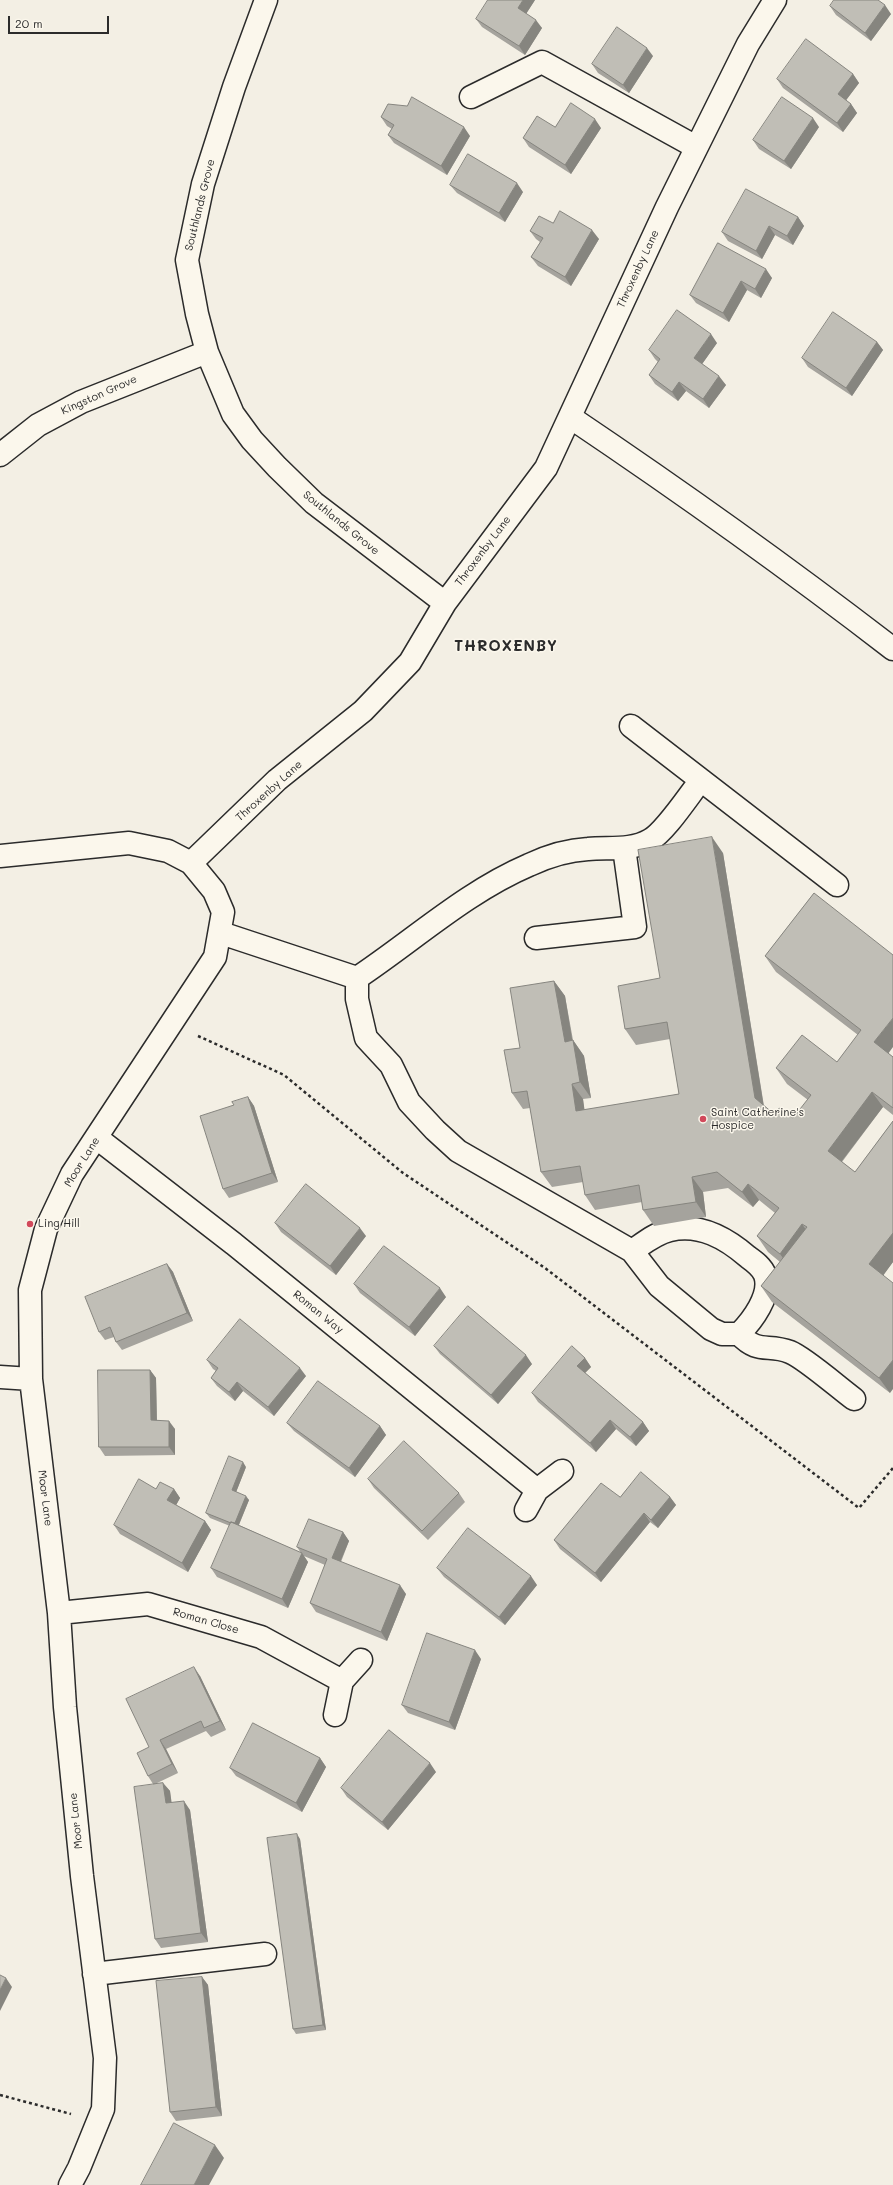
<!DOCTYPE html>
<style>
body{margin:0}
#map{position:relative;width:893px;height:2185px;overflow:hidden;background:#f3efe4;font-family:Mali,sans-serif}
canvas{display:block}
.scale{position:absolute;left:8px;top:16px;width:101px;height:18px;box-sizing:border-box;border:2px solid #2b2b2b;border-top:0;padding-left:5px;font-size:12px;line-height:14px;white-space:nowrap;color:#2b2b2b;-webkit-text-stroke:3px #fbf7ec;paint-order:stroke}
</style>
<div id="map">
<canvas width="893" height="2185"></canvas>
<div class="scale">20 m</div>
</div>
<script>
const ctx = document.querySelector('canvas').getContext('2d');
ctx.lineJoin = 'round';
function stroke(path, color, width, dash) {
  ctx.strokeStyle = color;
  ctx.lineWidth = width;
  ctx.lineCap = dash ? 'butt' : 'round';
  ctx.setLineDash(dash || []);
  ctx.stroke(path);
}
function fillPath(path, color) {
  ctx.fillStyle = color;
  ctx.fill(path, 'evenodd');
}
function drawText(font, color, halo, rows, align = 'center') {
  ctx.font = font + ' Mali,sans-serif';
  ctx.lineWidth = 3;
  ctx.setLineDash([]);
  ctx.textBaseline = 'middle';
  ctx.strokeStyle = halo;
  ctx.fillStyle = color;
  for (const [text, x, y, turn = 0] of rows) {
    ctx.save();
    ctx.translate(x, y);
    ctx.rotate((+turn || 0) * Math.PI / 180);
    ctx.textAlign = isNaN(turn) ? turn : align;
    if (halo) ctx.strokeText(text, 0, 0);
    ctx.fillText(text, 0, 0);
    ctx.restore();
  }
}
const minor = new Path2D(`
 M266,0l-32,87 -31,97 -16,76 10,54 10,38 26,62 19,26 25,27 37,36 131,100
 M471,97l71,-35 154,85
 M570,417c110,74 218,151 323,232
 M0,455l38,-30 43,-23 126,-50
 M631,726l70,54
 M0,856l129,-13 39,8 23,12 23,28 9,21 -8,45 -143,217 -26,55 -16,61 1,89 28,234 6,94 17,169 23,182 -2,51 -24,59 -9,17
 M191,863l86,-83 86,-69 47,-49 35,-59 101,-135 121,-261 81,-163 27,-44
 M221,933l136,45
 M536,938l99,-11 -11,-79
 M97,1138l137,106 303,246
 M632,1251c12,-8 24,-18 38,-21 30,-7 56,8 78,27 7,5 14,10 17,18 7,20 -13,46 -26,59h-17l-11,-5 -52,-43 -27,-35 -174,-100 -23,-21 -26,-28 -18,-37 -25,-27 -9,-39v-21c57,-38 109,-86 172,-113 17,-8 39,-15 59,-16 21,-2 43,2 62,-9 15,-8 39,-45 51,-60l136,105
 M739,1334c20,21 28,9 51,18 15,6 49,36 64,47
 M0,1377l31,2
 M526,1510l11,-20 25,-19
 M59,1613l89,-9 113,33 81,44
 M335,1715l7,-34 19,-21
 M94,1974l171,-20`);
stroke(minor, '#2b2b2b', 25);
stroke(new Path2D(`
 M198,1036l86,39 119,98 142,95 314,240 34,-40
 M0,2095l71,19`), '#2b2b2b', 2.5, [3, 3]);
stroke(minor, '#fbf7ec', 22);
fillPath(new Path2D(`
 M535,0l-9,14 16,14 -17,27 -43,-28 -6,-8z
 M830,6l61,8 -20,27 -35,-26z
 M653,56l-24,37 -31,-20 -6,-9z
 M853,74l6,9 -13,17 5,4 6,9 -14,19 -60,-44 -6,-9z
 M381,117l89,19 -23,39 -53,-32 -6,-8 4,-6 -5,-3z
 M555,127l46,1 -30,46 -42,-27 -6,-9z
 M819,127l-28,42 -32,-20 -6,-9z
 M450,185l73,7 -18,30 -48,-29z
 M798,217l6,9 -11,19 -18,-10 -13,24 -34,-18 -6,-9z
 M553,223l46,16 -28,47 -33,-20 -7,-9 9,-15 -4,-3 -6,-8z
 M718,243l54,35 -11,20 -14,-8 -18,32 -33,-19 -6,-8z
 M877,342l6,8 -31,46 -44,-29 -6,-9z
 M717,343l-15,21 24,21 -17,23 -23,-17 -8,10 -23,-17 -6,-9 9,-13 -3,-3 -6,-9z
 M723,853l41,253 10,8 19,4 15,-18 -21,-16 -11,-16 61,-6 21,-27 -82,-63 -11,-16 49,-63 74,160 5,4v58l-10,-8 -41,55 13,10 38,-51v141l-10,13 7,118 -118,-91 -11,-16 19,-24 -12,-10 -11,-16 18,-23 -16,-13 -6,7 -25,-19 -25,4 3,25 -52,9 -11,-16 -1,-8 -47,8 -10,-15 -2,-13 -31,5 -11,-15 -11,-64 -7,1 -11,-16 8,-45 34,-67 11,15 8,44 11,16 7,42 -8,1 1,11 95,-16 -9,-55 -34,6 -11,-16 35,-51z
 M248,1097l6,9 24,76 -49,16 -6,-9 11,-84z
 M275,1223l91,13 -30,39 -55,-43z
 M167,1264l6,8 20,49 -71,29 -6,-8 -2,-5 -9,3 -6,-8z
 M354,1284l92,13 -31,39 -55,-43z
 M434,1346l98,18 -34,40 -58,-50z
 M585,1358l6,9 -6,6 58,49 6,9 -13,15 -20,-17 -20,23 -58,-50 -6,-9z
 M207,1360l99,16 -32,40 -31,-25 -8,10 -18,-15 -6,-8 5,-7 -3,-2z
 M150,1370l6,8 1,42 18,9v26l-70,1 -6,-9z
 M287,1423l93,3 6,9 -31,42 -61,-46z
 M246,1467l-10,25 13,8 -10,25 62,28 -4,-6 46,-15 6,9 -8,21 65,32 -19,47 -71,-29 -6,-9 15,-38 -21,-9 4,6 -20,46 -71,-31 -6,-9 19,-42 -20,-8 -4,-5z
 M368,1479l91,14 6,9 -37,38 -54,-52z
 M174,1489l6,9 -4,7 29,16 6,9 -23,42 -68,-38 -6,-9z
 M620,1497h50l6,8 -18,23 -8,-6 -49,60 -41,-33 -6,-9z
 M437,1568l100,17 -32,40 -61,-48z
 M481,1659l-26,71 -47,-17 -6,-8z
 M200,1676l26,54 -15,7 -5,-6 -40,18 12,24 -23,11 8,-1 7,8 1,12 19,7 18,132 -47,6 -6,-9 -2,-155 -5,-8 1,-29z
 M320,1758l6,9 -24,45 -66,-36 -6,-8z
 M436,1772l-48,58 -41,-33 -6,-9z
 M300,1839l26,191 -30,4 -3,-5z
 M202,1977l6,8 14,131 -46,5 -6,-9z`), '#a5a39d');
fillPath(new Path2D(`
 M523,0h12l-11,17 -6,-9z
 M885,5l6,9 -20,27 -6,-8z
 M536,20l6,8 -17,27 -6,-9z
 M647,48l6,8 -24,37 -6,-8z
 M853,74l6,9 -15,20 -6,-9z
 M851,104l6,9 -14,19 -6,-9z
 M813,118l6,9 -28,42 -7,-8z
 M595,119l6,9 -30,46 -6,-9z
 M464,127l6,9 -23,39 -6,-9z
 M517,183l6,9 -18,30 -6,-9z
 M798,217l6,9 -11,19 -6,-9z
 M769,226l6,9 -13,24 -6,-8z
 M592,230l7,9 -28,47 -6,-9z
 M766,269l6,9 -11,20 -6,-9z
 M741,281l6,9 -18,32 -6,-9z
 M711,334l6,9 -17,24 -6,-9z
 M877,342l6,8 -31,46 -6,-8z
 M719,376l7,9 -17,23 -6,-9z
 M679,382l7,9 -8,10 -6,-9z
 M712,837l11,16 42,261 -10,-16z
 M554,981l11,15 10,61 -10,-15z
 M893,1018v29l-8,11 -11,-16z
 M573,1040l11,16 7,42 -11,-16z
 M572,1084l11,15 4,28 -11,-16z
 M872,1092l11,15 -45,59 -10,-15z
 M248,1097l6,9 24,76 -6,-9z
 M692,1177l11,15 3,25 -10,-15z
 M748,1184l11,16 -6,7 -11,-15z
 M802,1224l11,16 -22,29 -11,-15z
 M360,1228l6,8 -30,39 -6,-9z
 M893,1233v29l-13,18 -11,-16z
 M167,1264l6,8 20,49 -6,-8z
 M440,1288l6,9 -31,39 -6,-9z
 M526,1355l6,9 -34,40 -7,-9z
 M585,1358l6,9 -8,8 -6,-9z
 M893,1360v29l-3,4 -11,-15z
 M300,1368l6,8 -32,40 -6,-9z
 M150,1370l6,8 1,51 -6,-9z
 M237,1382l6,9 -8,10 -6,-9z
 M610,1420l6,9 -20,23 -6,-9z
 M169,1421l6,8v26l-6,-8z
 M643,1422l6,9 -13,15 -6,-9z
 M380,1426l6,9 -31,42 -6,-9z
 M243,1462l3,5 -11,28 -3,-5z
 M174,1489l6,9 -6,11 -7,-9z
 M246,1496l3,4 -12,29 -3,-5z
 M670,1497l6,8 -18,23 -7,-8z
 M644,1513l6,9 -49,60 -6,-9z
 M205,1521l6,9 -23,42 -6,-9z
 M343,1532l6,9 -11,26 -6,-9z
 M302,1553l6,9 -20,46 -6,-9z
 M531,1576l6,9 -32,40 -6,-8z
 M400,1585l6,9 -19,47 -6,-9z
 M475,1650l6,9 -26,71 -6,-8z
 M194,1667l6,9 26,54 -6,-9z
 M160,1740l6,9 12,24 -6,-9z
 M320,1758l6,9 -24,45 -6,-9z
 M430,1763l6,9 -48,58 -6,-8z
 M163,1783l7,8 3,21 -7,-9z
 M184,1801l6,9 18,132 -7,-9z
 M297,1834l3,5 26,191 -3,-5z
 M202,1977l6,8 14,131 -6,-9z
 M6,1978l6,9 -12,24v-21z
 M215,2145l9,13 -15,27h-15z`), '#86857f');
const building = new Path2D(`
 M488,0h35l-5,8 18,12 -17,26 -43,-27z
 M834,0h44l7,5 -20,28 -35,-27z
 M617,27l30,21 -24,37 -31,-21z
 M806,39l47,35 -15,20 13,10 -14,19 -60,-44z
 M412,97l52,30 -23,39 -53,-31 6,-10 -13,-8 7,-13 19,2z
 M782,97l31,21 -29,43 -31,-21z
 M571,103l24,16 -30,46 -42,-27 14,-22 18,11z
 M468,154l49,29 -18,30 -49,-28z
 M746,189l52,28 -11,19 -18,-10 -13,25 -34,-19z
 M560,211l32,19 -27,47 -34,-20 12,-19 -13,-7 9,-15 14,7z
 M718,243l48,26 -11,20 -14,-8 -18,32 -33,-18z
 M677,310l34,24 -17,24 25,18 -16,23 -24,-17 -7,10 -23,-17 11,-16 -11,-9z
 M833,312l44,30 -31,46 -44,-30z
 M712,837l43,261 19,16 5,-6 14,10 18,-23 -35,-27 26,-33 35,27 24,-32 -96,-74 49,-63 79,62v63l-19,24 19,15v51l-21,-16 -44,59 27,21 38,-51v112l-24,31 24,19v77l-14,18 -118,-92 46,-59 -5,-3 -22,30 -23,-18 22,-28 -31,-24 -6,8 -25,-20 -25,5 4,25 -53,8 -4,-25 -54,10 -5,-29 -39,6 -14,-81 -15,2 -8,-43 16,-2 -10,-60 44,-7 11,61 8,-2 7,42 -8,2 4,27 103,-17 -12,-72 -42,7 -7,-43 42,-8 -22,-128z
 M248,1097l24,76 -49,16 -23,-73 34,-11 -2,-3z
 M306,1184l54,44 -30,38 -55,-43z
 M384,1246l56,42 -31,39 -55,-43z
 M167,1264l20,49 -71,29 -6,-15 -11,5 -14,-35z
 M468,1306l58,49 -35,40 -57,-49z
 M240,1319l60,49 -32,39 -31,-25 -8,10 -18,-14 7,-10 -11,-8z
 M572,1346l13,12 -8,8 66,56 -13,15 -20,-17 -20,23 -58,-50z
 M98,1370h52l1,50 18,1v26h-70z
 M318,1381l62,45 -31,42 -62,-45z
 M404,1441l55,52 -37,38 -54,-52z
 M229,1456l14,6 -11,28 14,6 -11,27 -4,-1v1l-25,-10z
 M641,1472l29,25 -19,23 -7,-7 -49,60 -41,-33 47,-57 19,14z
 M139,1479l17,10 4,-7 14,7 -7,11 38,21 -23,42 -68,-38z
 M309,1519l34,13 -11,26 68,27 -19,47 -71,-29 17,-44 -30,-12z
 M231,1522l71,31 -20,46 -71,-31z
 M468,1528l63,48 -32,41 -62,-49z
 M427,1633l48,17 -26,72 -47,-17z
 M194,1667l26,54 -16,7 -3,-7 -41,19 12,24 -24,12 -11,-23 12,-6 -23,-48z
 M253,1723l67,35 -24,45 -66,-35z
 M389,1730l41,33 -48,59 -41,-34z
 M163,1783l3,20 18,-2 17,132 -46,6 -21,-152z
 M297,1834l26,191 -30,4 -26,-191z
 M0,1975l6,3 -6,12z
 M202,1977l14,130 -46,5 -14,-131z
 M174,2123l41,22 -21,40h-53z`);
fillPath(building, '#c0beb6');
stroke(building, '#86857f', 1);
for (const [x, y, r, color] of [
 [703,1119,4,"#d1495b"],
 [30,1224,4,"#d1495b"]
]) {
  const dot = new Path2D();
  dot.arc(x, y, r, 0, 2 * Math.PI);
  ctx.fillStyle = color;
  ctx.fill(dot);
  stroke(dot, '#fbf7ec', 1.5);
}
drawText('11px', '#2b2b2b', '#fbf7ec', [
 ["Southlands Grove",200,205,-76],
 ["Throxenby Lane",638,269,-65],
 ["Kingston Grove",99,395,-24],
 ["Southlands Grove",341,523,39],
 ["Throxenby Lane",483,551,-53],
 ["Throxenby Lane",269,791,-42],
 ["Moor Lane",82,1162,-58],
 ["Roman Way",318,1312,39],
 ["Moor Lane",45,1498,83],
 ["Roman Close",206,1621,16],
 ["Moor Lane",76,1821,-96]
]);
drawText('11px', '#2b2b2b', '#fbf7ec', [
 ["Saint Catherine's",711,1113],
 ["Hospice",711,1126],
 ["Ling Hill",38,1224]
], 'left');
ctx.letterSpacing = '1px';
drawText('bold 15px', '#2b2b2b', '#fbf7ec', [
 ["THROXENBY",506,646]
]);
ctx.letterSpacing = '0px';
</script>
